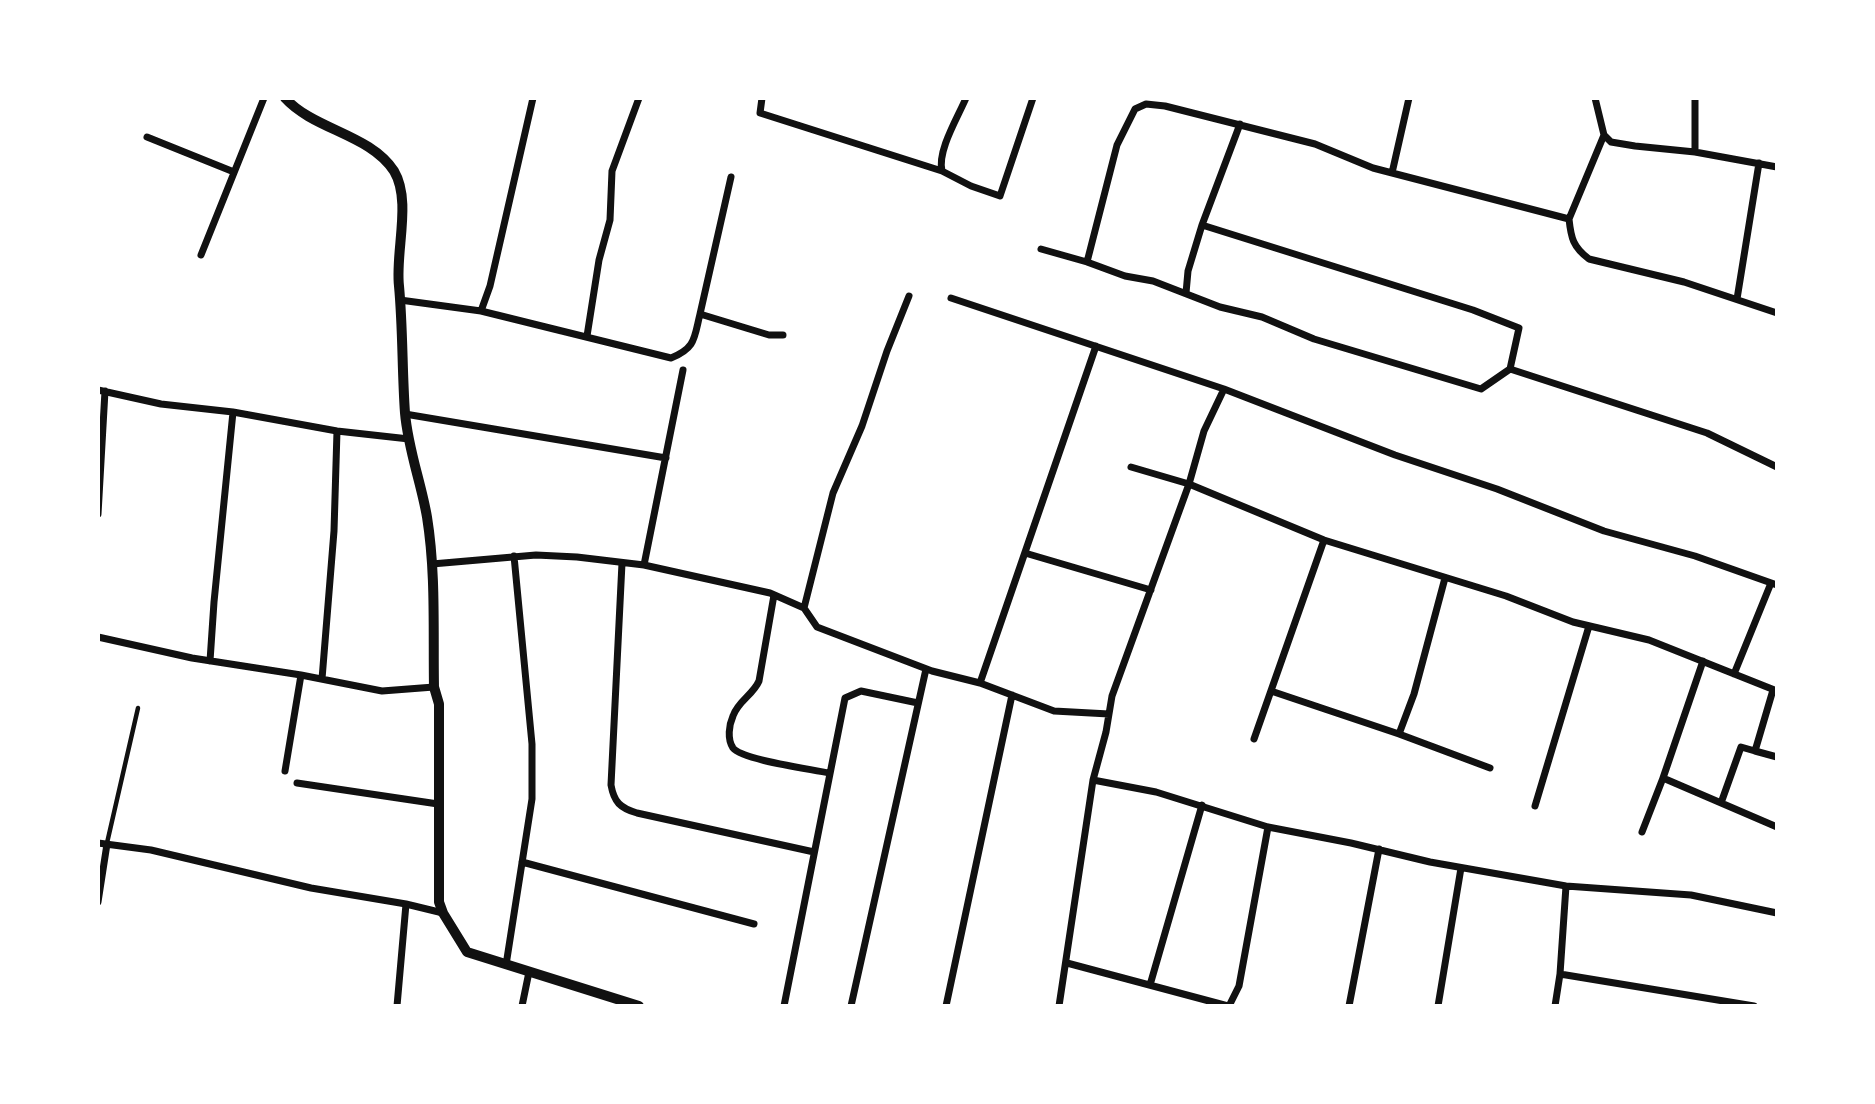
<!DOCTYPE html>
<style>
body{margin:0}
#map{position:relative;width:1875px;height:1104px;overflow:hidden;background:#fff;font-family:Mulish,sans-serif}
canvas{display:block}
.frame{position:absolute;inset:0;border:100px solid #fff;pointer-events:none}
</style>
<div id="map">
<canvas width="1875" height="1104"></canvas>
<div class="frame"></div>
</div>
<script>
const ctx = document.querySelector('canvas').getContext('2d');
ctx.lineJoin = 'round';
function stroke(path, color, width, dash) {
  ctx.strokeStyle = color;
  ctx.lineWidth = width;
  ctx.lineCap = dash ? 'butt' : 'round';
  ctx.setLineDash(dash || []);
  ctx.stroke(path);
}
stroke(new Path2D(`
 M107,843l31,-135`), '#111', 4.5);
stroke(new Path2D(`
 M762,98l-2,15 182,58
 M966,98c-8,19 -29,53 -24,73l29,15 29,10 33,-98
 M1595,98l9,37 7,7 24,4 60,6 82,15
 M147,137l87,35
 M1695,152v-54
 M1392,173l17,-75
 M1569,219l35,-84
 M1202,225l38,-101
 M1041,249l46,13 30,-117 18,-36 11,-5 19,2 150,38 58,24 196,51c2,19 4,28 20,40l95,23 93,31
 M201,255l63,-157
 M1087,262l38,14 28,5 67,26 42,10 52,22 167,50 29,-20
 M1186,293l2,-22 14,-46 271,85 46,18 -9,41 197,64 70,34
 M951,298l273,91
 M1737,299l22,-136
 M400,300l81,11 9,-25 43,-188
 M481,311l190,47c25,-10 23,-20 29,-44l69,21h14
 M700,314l31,-137
 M587,336l12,-76 11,-40 2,-49 27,-73
 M98,390l63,14 72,8 104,19 72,8
 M405,414l261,44
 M1131,467l58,17 135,56 182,56 67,26 76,18 128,51
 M98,514l7,-123
 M1025,553l126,37
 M622,563l-11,222c3,17 9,23 26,28l177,39
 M432,564l104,-9 41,2 67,8 126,28 34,15 13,19 115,44 48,12 74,28 55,3
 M644,565l39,-195
 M774,595l-15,86c-6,14 -21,20 -26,35 -4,9 -6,23 0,32 9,12 78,21 96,25
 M804,608l29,-115 29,-67 25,-75 22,-55
 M98,637l94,21 109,17 81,16 52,-4
 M210,661l4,-59 19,-190
 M1734,674l37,-91
 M322,679l12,-148 3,-100
 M980,683l116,-337
 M1271,691l128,43 15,-40 31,-116
 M1399,734l91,34
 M1254,739l70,-199
 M1755,751l22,6
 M285,771l16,-96
 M1663,778l40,-117
 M1093,780l63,12 112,35 83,16 79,19 136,24 125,9 86,18
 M297,783l141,21
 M1721,803l20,-56 14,4 18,-61
 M1535,806l54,-180
 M1642,832l21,-54 114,49
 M98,843l53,7 160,38 95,16 37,9
 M522,862l232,62
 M98,902l9,-58
 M1067,963l161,43
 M506,965l26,-166v-55l-18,-188
 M1560,974l194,32
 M1150,985l52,-180
 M397,1006l9,-102
 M522,1006l7,-34
 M784,1006l61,-308 16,-7 57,12
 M851,1006l75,-337
 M946,1006l66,-311
 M1059,1006l34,-226 13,-48 6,-36 77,-212 15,-53 20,-42 171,66 102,34 107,42 91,25 82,29
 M1229,1006l10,-20 29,-159
 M1349,1006l30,-157
 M1438,1006l23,-138
 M1555,1006l5,-32 6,-88`), '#111', 7);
stroke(new Path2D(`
 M285,98c29,32 85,36 109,73 18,30 1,81 5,115 4,43 3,85 6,127 3,36 16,69 22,104 9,56 6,114 7,170l5,17v198l4,11 24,39 172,54`), '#111', 10);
</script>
